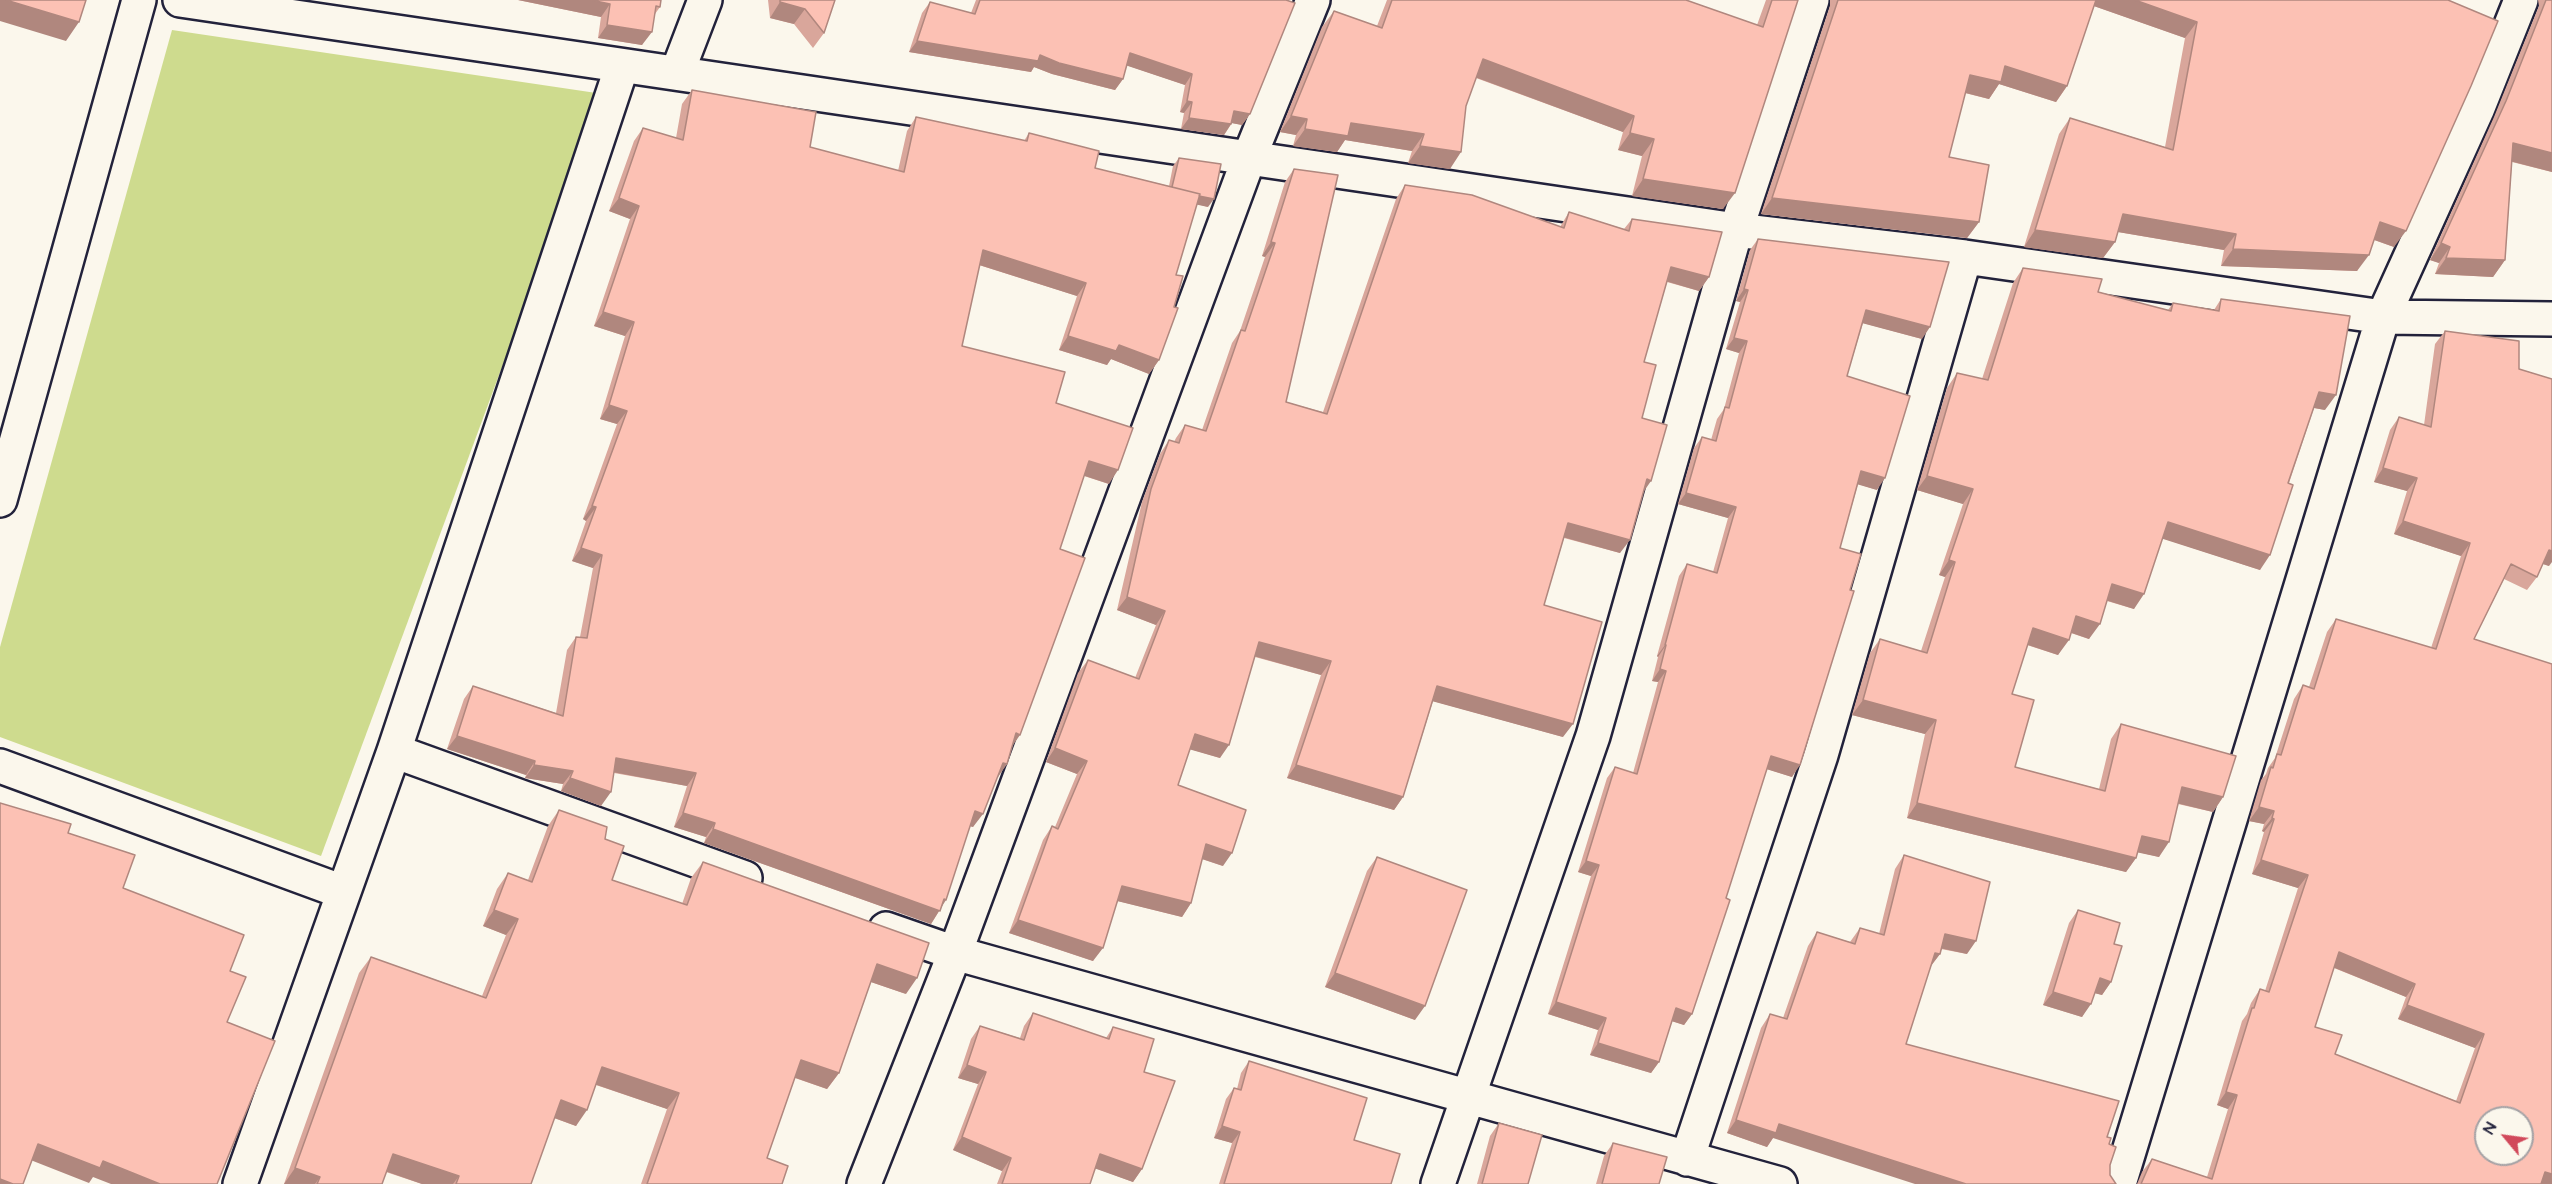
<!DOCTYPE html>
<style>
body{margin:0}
#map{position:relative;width:2552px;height:1184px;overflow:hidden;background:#fbf7ec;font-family:"Architects Daughter",sans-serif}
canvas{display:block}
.north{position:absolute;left:2474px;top:1106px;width:60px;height:60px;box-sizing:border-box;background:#fbf7ec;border:2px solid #a4a2a5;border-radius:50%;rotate:299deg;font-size:16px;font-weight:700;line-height:24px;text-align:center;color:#22223b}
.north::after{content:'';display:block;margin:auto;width:21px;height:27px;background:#d1495b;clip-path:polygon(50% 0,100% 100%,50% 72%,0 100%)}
</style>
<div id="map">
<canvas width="2552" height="1184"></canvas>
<div class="north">N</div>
</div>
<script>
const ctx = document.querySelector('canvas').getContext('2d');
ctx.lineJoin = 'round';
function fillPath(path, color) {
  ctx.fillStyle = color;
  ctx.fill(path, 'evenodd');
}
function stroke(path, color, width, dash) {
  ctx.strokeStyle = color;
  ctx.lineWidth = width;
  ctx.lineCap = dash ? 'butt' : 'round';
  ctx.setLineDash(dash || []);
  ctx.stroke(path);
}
fillPath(new Path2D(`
 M172,30l431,64 -282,762 -321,-119v-90z`), '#cedb8e');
const street = new Path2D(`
 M180,0l1556,230 229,27 418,60 169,2
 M677,73l28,-73
 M0,500l139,-500
 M394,751l351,127
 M0,766l343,126
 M886,929l69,24 825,231
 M1687,1159l134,-404 144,-498
 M240,1184l154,-433 228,-685
 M864,1184l91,-231 294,-795 64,-158
 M1438,1184l155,-448 143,-506 76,-230
 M2119,1184l264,-867 94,-207 44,-110`);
stroke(street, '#22223b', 38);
stroke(street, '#fbf7ec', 33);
fillPath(new Path2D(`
 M518,0h143l-1,7 -5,7 -13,31 -44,-7 3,-21z
 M768,0h67l-11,33 -11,15 -19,-24 -24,-6z
 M976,0h310l-36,114 -8,11 -10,-2 -8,12 -43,-6 3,-16 -4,-1 5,-27 -59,-20 -3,14 -8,11 -63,-16 -18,-7 -3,5 -122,-20 13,-39 8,-11 41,11z
 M1387,0h299l71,25 9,-25h32l-75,209 -91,-13 10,-40 -24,-6 5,-18 -147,-54 -10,28 -16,63 -42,-6 4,-12 -67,-11 -8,12 -44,-6 3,-11 -16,-3 42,-105 12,-16 43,15z
 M1830,0h618l-54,247 -20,-7 -17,31 -136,-5 3,-16 -106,-18 -3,10 -12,16 -79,-11 35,-113 11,-16 95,29 20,-109 -91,-32 -27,80 -11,16 -57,-18 -10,15 -24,-6 -16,64 30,65 -12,16 -206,-24 69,-208z
 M2538,0h14v172l-40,-10 -7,98 -12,17 -58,-3 4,-11 -9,-3 64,-143 45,-111z
 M692,90l118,57 88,24 9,-40 9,-14 108,24 5,-8 66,35 74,18 4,-20 6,-8 29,49 -11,-3 -21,71 -17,85 -10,14 -38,-15 -4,6 -48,-15 18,-54 -98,-31 -17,81 94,57 53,81 -25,-8 -24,73 -48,197 -5,18 -10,13 -24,50 -3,-1 -28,80 -11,18 -227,-81 2,-6 -32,-10 13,-41 -73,-13 -13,33 -40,-15 2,-7 -38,-6 1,-3 -79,-26 17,-50 9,-13 83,27 11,-63 9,-13h4l13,-69 -21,-7 14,-40 -3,-2 34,-95 -17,-5 25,-83 -31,-10 36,-107 -21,-8 25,-70 9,-13 33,10 6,-34z
 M1294,169l-8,233 37,10 73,-213 9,-14 155,42 9,-15 55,17 8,-10 77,58 -10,14 -32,-9 -23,80 -2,56 1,74 -23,61 -56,-15 -20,67 19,132 -130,-36 -30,96 -9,13 -107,-32 34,-103 -66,-18 -35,101 -30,-9 -12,36 45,81 -21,-7 -11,44 -9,14 -64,-16 -25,60 -84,-28 34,-93 9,-14 3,1 22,-53 -31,-12 32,-89 10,-13 47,18 21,-53 -39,-15 25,-108 18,-48 9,-14 5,2 2,-4 9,-13 17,5 30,-87 8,-12 25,-74 -3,-1 23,-74z
 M1758,239l164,100 -59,-16 -16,53 30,114 -19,-6 -18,64 -48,229 -25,-8 -41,129 -34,116 -8,11 -12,-4 -13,41 -8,11 -61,-18 8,-25 -50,-16 43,-138 -13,-4 29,-94 8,-11 18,6 25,-91 -6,-1 6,-24 -1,-1 22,-80 8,-12 26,8 15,-54 -50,-14 16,-56 8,-11 9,3 6,-21 7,-10 15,-56 -13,-4 14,-47 -4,-1 14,-51z
 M2023,268l75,24 70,18 5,-7 41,7 7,-11 104,111 -11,-2 -54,162 -98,-32 -28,71 -27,-8 -18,38 -18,-6 -13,22 -31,-10 -15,49 3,73 84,22 12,-50 10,-15 102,73 -10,15 -35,-8 -19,53 -21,-5 -2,6 -10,14 -219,-54 18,-84 -73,-19 18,-62 10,-14 41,12 24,-74 -6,-2 24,-71 -46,-14 30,-102 10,-15 25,6 31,-96z
 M2445,331l74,38 30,197 -6,-2 -6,13 -10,13 -23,-11 -30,60 78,545h-415l5,-12 10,-13 55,18 21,-68 -11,-4 25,-84 5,-7 4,-11 9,-14 5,2 33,-103 -46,-14 12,-42 -2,-1 2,-7 -15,-3 12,-41 5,-6 2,-6 7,-10 19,-59 9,-14 6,2 18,-55 9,-13 95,29 30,-92 -67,-22 13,-43 -33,-9 16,-52 9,-13 25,8 11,-81zM2334,968l72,29 -8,22 77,29 -19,53 -121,-47 -20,-27z
 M559,810l46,29 7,41 70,24 9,-26 12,-16 203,132 -35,-12 -32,91 -12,16 -32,-11 -28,80 15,26h-141l26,-75 -71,-24 -20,41 -22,-8 -23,66h-109l-36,-12 -4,12h-98l75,-211 12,-16 111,39 24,-61 -23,-9 14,-37 11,-16 20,7 20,-54z
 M1904,855l63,99 -26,-5 -1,5 -9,12 -158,172 -6,9 -40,-14 34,-105 9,-14 13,4 25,-72 9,-14 33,10 10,-14 19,6 16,-65z
 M1377,857l38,163 -90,-33 42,-116z
 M2078,910l36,34 -3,38 -9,13 -7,-2 -13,24 -39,-12 26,-82z
 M1033,1013l73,25 7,-11 31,45 -2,97 -9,13 -38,-14 -5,16h-93l5,-13 -49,-21 25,-66 -20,-6 13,-39 9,-13 40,12 4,-12z
 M1249,1061l105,79 37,44h-172l13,-41 -18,-5 12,-39 8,-11 3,1 4,-16z
 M1499,1123l29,61h-51l13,-48z
 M1613,1143l46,41h-63l8,-28z`), '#d9a69b');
fillPath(new Path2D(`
 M0,0h6l73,22 -13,19 -66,-20z
 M518,0h73l19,4 -9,13z
 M2091,0h44l62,22 -12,16 -97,-34z
 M780,2l25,7 -11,15 -24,-6z
 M607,25l45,7 -10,13 -44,-7z
 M917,41l123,14 83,24 -8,11 -63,-16 -18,-7 -3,5 -122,-20z
 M1130,53l62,21 -7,11 -63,-21z
 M1483,59l151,57 -11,16 -151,-56z
 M2005,66l62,20 -11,16 -57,-18 -10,15 -31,-8 12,-16z
 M1187,101l5,1 -8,11 -4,-1z
 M1234,111l16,3 -8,11 -16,-3z
 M1291,116l16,3 -11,16 -16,-3z
 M1189,118l42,6 -7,11 -43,-6z
 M1351,123l73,11 -12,17 -67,-11 -8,12 -44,-6 12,-17z
 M1630,133l24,6 -12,17 -24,-6z
 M2513,143l39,10v19l-50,-13z
 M1420,146l41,6 -11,17 -42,-6z
 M1643,179l92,14 -12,16 -91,-13z
 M1172,190l42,9 -6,8 -42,-9z
 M619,198l20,8 -9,13 -21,-8z
 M1772,198l207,24 -12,16 -206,-24z
 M2123,214l113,20 -12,16 -112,-19z
 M2380,222l26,9 -12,16 -25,-9z
 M2035,230l80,12 -12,16 -79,-11z
 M1271,242l4,1 -10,14 -3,-1z
 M2441,243l9,4 -11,16 -9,-3z
 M2233,249l136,6 -12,16 -136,-5z
 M983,250l103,33 -9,13 -104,-33z
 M2446,258l59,2 -12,17 -58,-3z
 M1671,267l38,10 -10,14 -37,-11z
 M1744,289l4,1 -8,12 -4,-1z
 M1866,310l64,17 -8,12 -64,-17z
 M603,312l31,10 -9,14 -31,-10z
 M1068,336l51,9 40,15 -10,14 -38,-15 -4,6 -48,-15z
 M1734,338l13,3 -8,12 -13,-4z
 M2319,392l17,3 -11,15 -16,-3z
 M609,405l18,6 -10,13 -17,-5z
 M1089,461l29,9 -9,14 -30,-10z
 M2383,468l34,10 -10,13 -33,-9z
 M1861,471l24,7 -8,12 -24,-7z
 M1927,476l46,13 -10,15 -46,-14z
 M1647,479l4,2 -9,13z
 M1686,493l50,14 -8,11 -50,-14z
 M592,506l4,1 -10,14 -3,-2z
 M2403,521l67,22 -9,13 -67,-22z
 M2168,522l102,33 -10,15 -103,-33z
 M1568,523l62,17 -10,13 -61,-17z
 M581,548l21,7 -9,13 -21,-7z
 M2549,550l3,1v11l-3,4 -9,-3z
 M1949,560l6,2 -10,15 -6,-2z
 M2112,584l32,10 -10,15 -32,-10z
 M1127,597l38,14 -9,14 -39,-15z
 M2076,616l24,8 -11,15 -23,-8z
 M2033,628l36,12 -11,15 -36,-12z
 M1259,642l72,19 -10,14 -71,-20z
 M1665,645h1l-8,12 -1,-1z
 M1660,669l6,2 -8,11 -6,-1z
 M1437,686l136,38 -10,13 -135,-37z
 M1863,700l73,20 -11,14 -73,-19z
 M1016,733l4,2 -9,13z
 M1195,734l34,11 -9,13 -35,-10z
 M457,736l78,25 -9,14 -79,-26z
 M1055,748l32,13 -10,13 -31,-12z
 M1771,756l29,9 -8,12 -29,-9z
 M616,758l80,15 -9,13 -80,-15z
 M1003,763l4,1 -9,13 -5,-1z
 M534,765l39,6 -10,13 -38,-6z
 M1296,765l107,32 -9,13 -107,-32z
 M570,778l41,14 -10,14 -40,-15z
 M2182,787l41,10 -10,15 -41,-10z
 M1917,803l219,55 -10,14 -219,-54z
 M2259,807l15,4 -10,13 -15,-3z
 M975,811l8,3 -10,13 -7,-2z
 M683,813l32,10 -9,14 -32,-10z
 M2272,818l2,1 -10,13 -2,-1z
 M713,829l231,70 2,1 -15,24 -227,-81z
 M2142,836l27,6 -10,15 -28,-6z
 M1206,844l26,9 -9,13 -27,-9z
 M2261,860l47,15 -10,13 -46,-14z
 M1586,861l13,4 -8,11 -13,-4z
 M1122,886l69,17 -9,14 -69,-17z
 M494,910l24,9 -12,16 -23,-9z
 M1018,920l85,28 -10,13 -84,-28z
 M1945,934l31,7 -9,13 -32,-7z
 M2339,952l76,32 -9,13 -76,-31z
 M1935,953l5,1 -10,13z
 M877,964l40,14 -11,16 -41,-14z
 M1335,973l90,33 -10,14 -90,-33z
 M2100,978l11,4 -9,13 -12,-3z
 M2053,992l38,12 -9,13 -39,-12z
 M1556,1002l50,16 -8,12 -50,-16z
 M2407,1005l77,29 -9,14 -77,-29z
 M1676,1008l16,6 -8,11 -16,-5z
 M1598,1043l61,19 -8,11 -61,-18z
 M801,1060l38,13 -12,16 -37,-13z
 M967,1065l19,7 -8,12 -20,-6z
 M602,1067l77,26 -12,16 -76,-26z
 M2226,1092l11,3 -9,14 -11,-4z
 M561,1100l26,10 -11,16 -27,-10z
 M1736,1120l43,4 187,60h-51l-142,-46 -6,9 -40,-14z
 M1222,1126l18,6 -8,11 -18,-5z
 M962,1137l49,21 -9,13 -49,-21z
 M38,1144l65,17 57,23h-49l-18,-7 -4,6 -61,-24z
 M393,1154l66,22 -6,8h-31l-40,-14z
 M1100,1154l42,15 -9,13 -42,-15z
 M295,1168l25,9 -5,7h-31z
 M2545,1172l7,2v10h-15z
 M0,1179l13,5h-13z`), '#b0877e');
const building = new Path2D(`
 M6,0h80l-7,22z
 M591,0h70l-1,7 -4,-1 -4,26 -45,-7 3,-21z
 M780,0h55l-11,33 -19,-24 -25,-7z
 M980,0h306l9,3 -45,111 -16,-3 -3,13 -42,-6 3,-16 -5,-1 5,-27 -62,-21 -7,26 -64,-16 -19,-8 -2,6 -121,-20 13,-39 45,12z
 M1392,0h294l77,27 9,-27h26l-63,193 -92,-14 11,-40 -24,-6 4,-17 -151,-57 -17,47 -5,46 -41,-6 4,-12 -73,-11 -3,13 -43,-7 2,-10 -16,-3 43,-105 48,17z
 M1838,0h258l-29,86 -62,-20 -4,16 -31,-7 -21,82 40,8 -10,57 -207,-24z
 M2135,0h313l50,21 -27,65 -65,145 -26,-9 -11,33 -136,-6 3,-15 -113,-20 -8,28 -80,-12 35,-112 103,32 24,-128z
 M2546,0h6v153l-39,-10 -8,117 -59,-2 4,-11 -9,-4 65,-142z
 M692,90l124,22 -6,35 94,25 12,-55 111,24 2,-8 70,18 -4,17 105,26 -24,81 7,1 -9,31 4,1 -19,52 -40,-15 -3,6 -48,-15 18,-53 -103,-33 -21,96 103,26 -9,31 77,25 -15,42 -29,-9 -29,88 25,9 -65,177 -4,-2 -9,31 -4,-1 -20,51 -8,-3 -29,89 -2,-1 -4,12 -227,-82 2,-6 -32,-10 13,-40 -80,-15 -5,34 -41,-14 3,-7 -39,-6 1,-4 -78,-25 16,-50 90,30 13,-79 11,1 15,-83 -21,-7 15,-41 -4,-1 35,-95 -18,-6 25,-83 -31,-10 36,-106 -20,-8 24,-70 40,12z
 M1179,158l42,6 -7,35 -15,-3 1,-2 -28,-7z
 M1294,169l44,6 -52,227 41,12 78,-229 67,10 92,33 5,-16 60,19 3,-12 90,13 -13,45 -38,-10 -27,95 12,3 -14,53 25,7 -16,56 -4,-2 -17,61 -62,-17 -24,82 58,17 -29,102 -136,-38 -34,111 -107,-32 35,-104 -72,-19 -30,103 -34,-11 -17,51 68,25 -14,43 -26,-9 -15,59 -69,-17 -19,62 -85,-28 34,-94 6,3 29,-68 -32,-13 33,-88 51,19 26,-68 -38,-14 24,-108 18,-49 10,3 6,-18 21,6 35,-101 4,1 30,-88 -4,-1z
 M1758,239l191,23 -19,65 -64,-17 -19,66 63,20 -25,82 -24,-7 -21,77 21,6 -11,36 4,1 -54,174 -29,-9 -45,142 4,2 -38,114 -16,-6 -17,54 -61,-19 8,-25 -50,-16 43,-137 -13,-4 29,-94 22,7 29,-103 -6,-2 6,-24h-1l22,-81 30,9 19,-66 -50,-14 16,-56 14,4 9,-34 4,1 18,-67 -13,-3 14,-48 -4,-1z
 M2023,268l79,11 -4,13 73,19 2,-8 46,8 2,-12 129,17 -14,79 -17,-3 -31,91 5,2 -23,70 -102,-33 -24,72 -32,-10 -12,40 -24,-8 -7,24 -36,-12 -21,66 22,6 -19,67 90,24 16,-67 115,32 -13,41 -41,-10 -13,55 -27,-6 -6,22 -219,-55 19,-83 -73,-20 17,-61 47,14 28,-91 -6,-2 24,-71 -46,-13 30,-103 31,7z
 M2445,331l74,10v28l33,10v172l-3,-1 -12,27 -26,-13 -37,75 78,25v510l-7,-2 -4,12h-400l11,-25 60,20 25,-84 -11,-3 26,-84h2l6,-19 9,3 39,-117 -47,-15 13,-41 -2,-1 2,-7 -15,-4 12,-40 2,1 4,-14 4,1 22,-70 11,4 22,-70 100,30 34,-106 -67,-22 14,-43 -34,-10 16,-51 32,10zM2339,952l76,32 -8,21 77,29 -24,69 -125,-49 7,-19 -27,-8zM2486,1118h36v36h-36z
 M0,803l71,21 -3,9 67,22 -12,33 121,47 -14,36 16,6 -19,45 48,19 -58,143h-57l-57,-23 -3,7 -62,-24 -15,40h-10l-13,-5z
 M559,810l48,17 -2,12 19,7 -12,34 75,25 16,-43 226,81 -12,35 -40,-14 -38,109 -38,-13 -34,98 21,8 -6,18h-135l32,-91 -77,-26 -15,43 -26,-10 -30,84h-75l3,-8 -66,-22 -11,30h-65l3,-7 -25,-9 76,-211 115,41 32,-79 -24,-9 14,-37 24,9z
 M1904,855l86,27 -14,59 -31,-7 -5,20 -5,-1 -29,91 213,57 -12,36 4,1 -2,6 7,3 -6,18v10l6,9h-150l-187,-60 -3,9 -40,-13 34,-106 17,5 30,-87 38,12 5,-16 24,7z
 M1377,857l90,33 -42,116 -90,-33z
 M2078,910l42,13 -6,21 8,2 -11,36 -11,-4 -9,26 -38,-12z
 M1033,1013l76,26 4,-12 41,12 -10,33 31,9 -33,88 -42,-15 -10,30h-88l9,-26 -49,-21 24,-65 -19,-7 13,-39 44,14z
 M1249,1061l118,37 -13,42 46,14 -9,30h-167l16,-52 -18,-6 12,-38 7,2z
 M1499,1123l43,12 -14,49h-46z
 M1613,1143l54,14 -8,27h-57z`);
fillPath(building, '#fcc1b4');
stroke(building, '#b0877e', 1.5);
</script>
